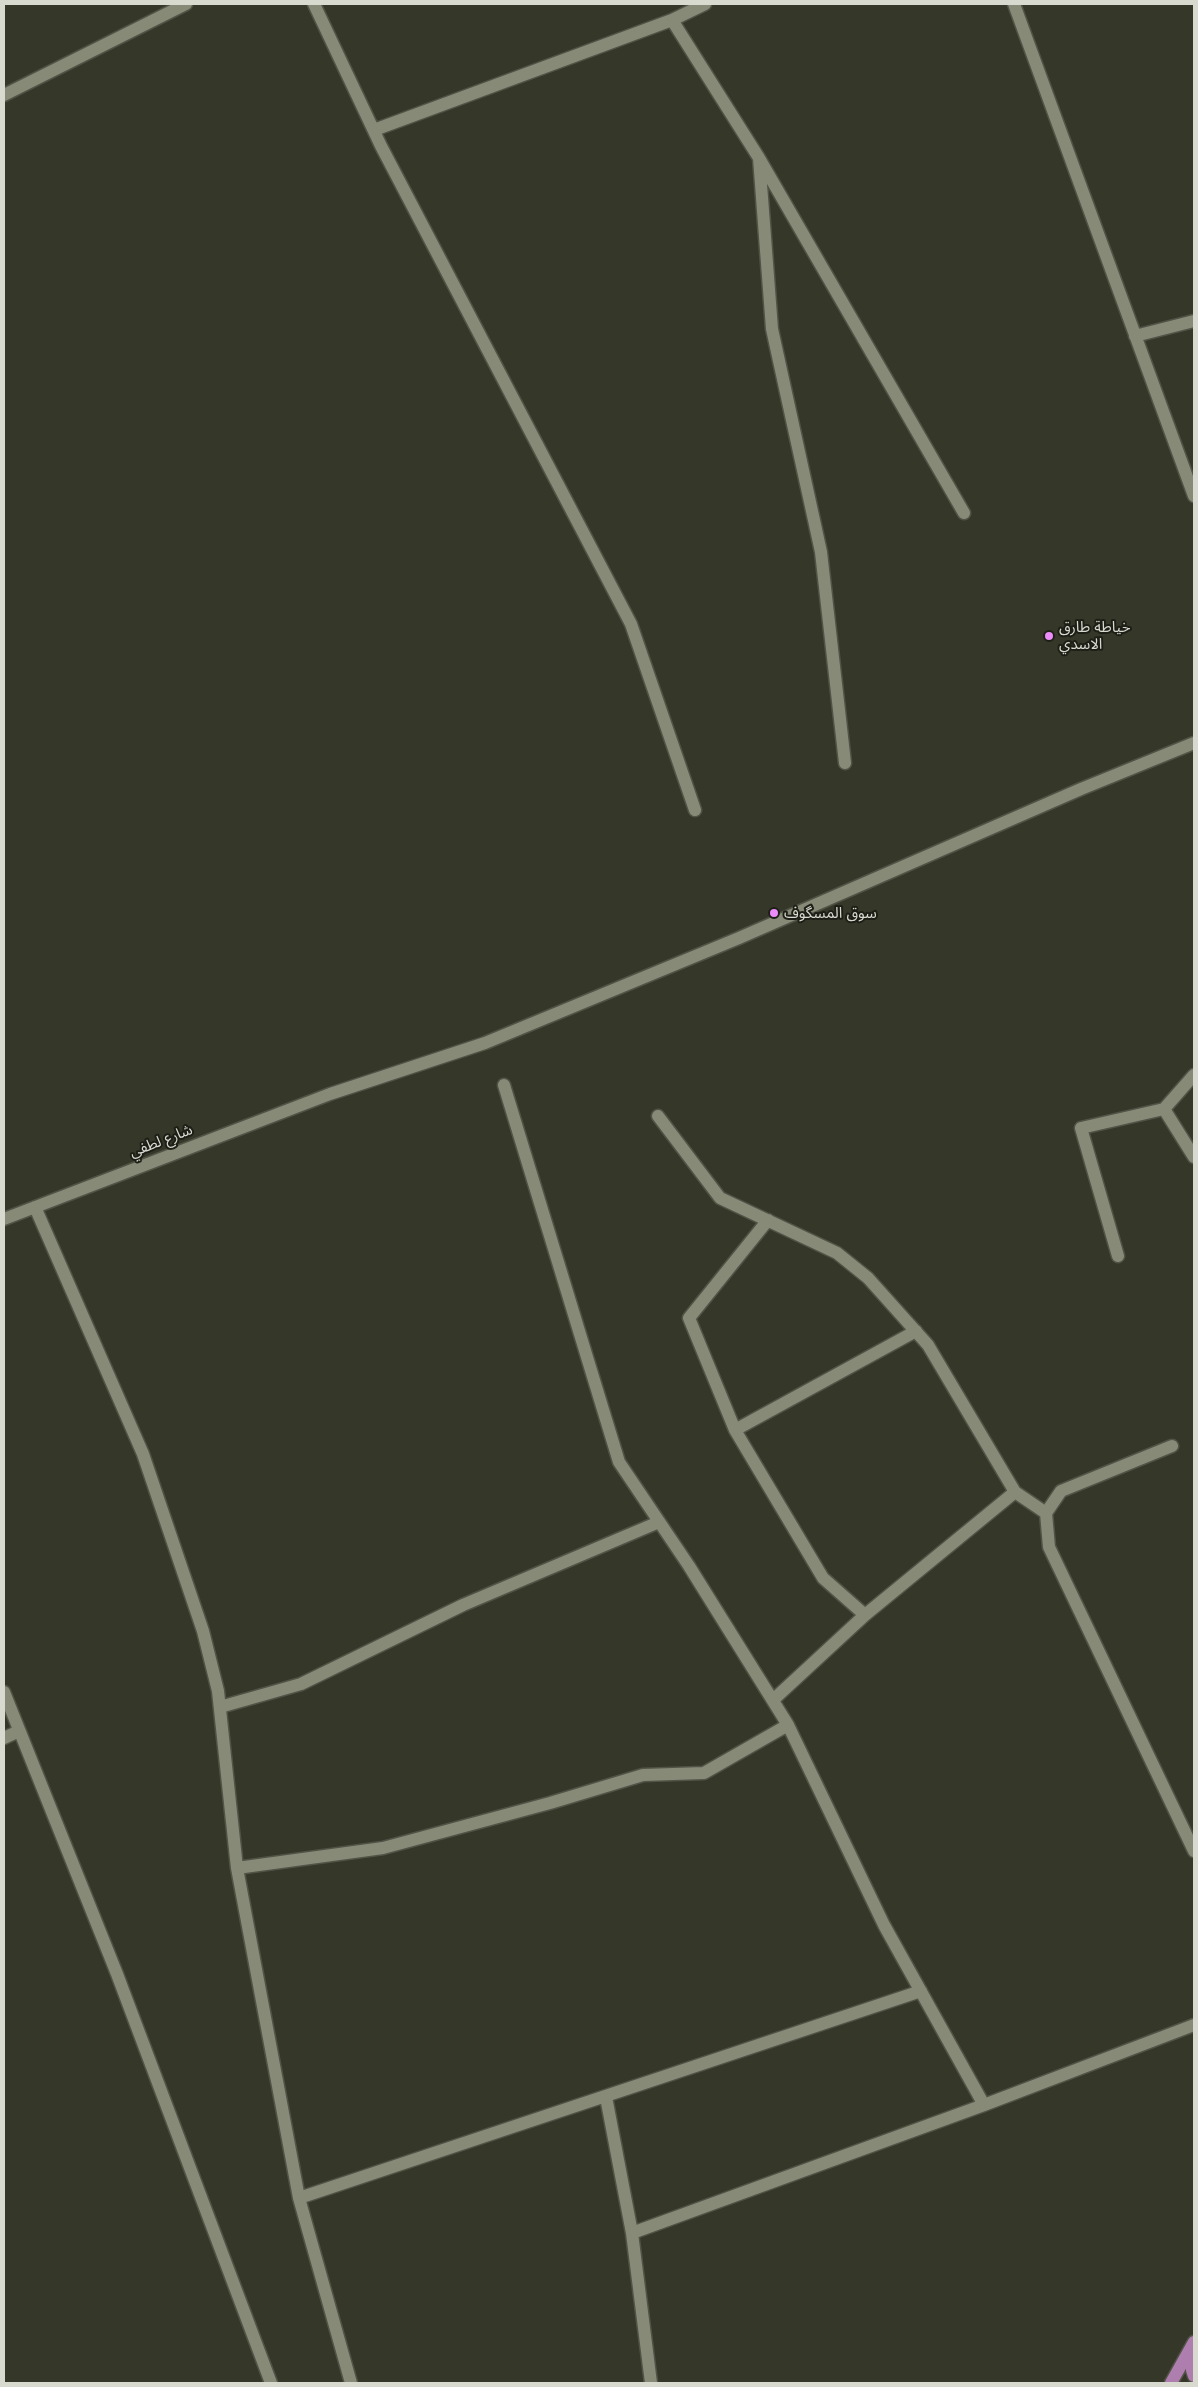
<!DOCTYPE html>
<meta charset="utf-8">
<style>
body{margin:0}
#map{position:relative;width:1198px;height:2387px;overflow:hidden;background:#353828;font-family:Quicksand,sans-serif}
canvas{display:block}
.frame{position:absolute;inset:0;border:5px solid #d8dad0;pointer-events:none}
</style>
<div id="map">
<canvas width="1198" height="2387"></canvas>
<div class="frame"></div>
</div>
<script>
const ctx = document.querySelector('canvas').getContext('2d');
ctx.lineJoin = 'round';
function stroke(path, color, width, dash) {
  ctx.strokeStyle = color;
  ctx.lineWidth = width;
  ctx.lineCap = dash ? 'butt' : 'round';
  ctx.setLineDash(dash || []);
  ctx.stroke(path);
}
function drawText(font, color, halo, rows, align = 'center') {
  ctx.font = font + ' Quicksand,"Noto Sans Arabic",sans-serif';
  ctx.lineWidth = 4;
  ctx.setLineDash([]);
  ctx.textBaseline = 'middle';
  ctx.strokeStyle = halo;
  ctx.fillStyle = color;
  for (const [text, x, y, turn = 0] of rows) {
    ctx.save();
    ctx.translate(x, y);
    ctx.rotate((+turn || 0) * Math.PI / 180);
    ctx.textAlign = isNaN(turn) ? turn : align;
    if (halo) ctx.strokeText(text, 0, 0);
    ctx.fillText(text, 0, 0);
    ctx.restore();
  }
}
const minor = new Path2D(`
 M314,4l67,142 250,478 64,186
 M1014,4l180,492
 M672,20l87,138 205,355
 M4,95l182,-91
 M374,130l298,-110 33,-16
 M759,158l13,171 49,223 24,211
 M1135,336l59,-15
 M504,1085l115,377 70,104 99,159 96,200 100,180
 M1164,1109l30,48
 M658,1116l62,82 117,55 31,25 60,67 87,147 31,21
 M35,1207l108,247 60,177 15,60 19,177 62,330 52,185
 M4,1219l326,-125 155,-51 254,-105 342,-149 113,-46
 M768,1220l-79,98 46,112 88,148 42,37 -92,85
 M1118,1256l-37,-128 83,-19 30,-34
 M735,1430l181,-99
 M1172,1446l-111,45 -15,22 3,34 145,304
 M865,1615l150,-123
 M4,1692l113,282 154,409
 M220,1707l81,-23 162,-79 196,-83
 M4,1738l15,-7
 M237,1868l146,-20 167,-45 93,-28 61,-2 84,-48
 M606,2097l26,136 19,150
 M299,2198l622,-207
 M632,2233l352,-128 210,-80`);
const major = new Path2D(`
 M1193,2349l-1,21 2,6
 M1171,2383l23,-41`);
stroke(minor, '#515346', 15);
stroke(major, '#515346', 15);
stroke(minor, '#868a77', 12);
stroke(major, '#ae7eaf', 12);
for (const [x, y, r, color] of [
 [1049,636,5,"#ec8cfa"],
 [774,913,5,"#ec8cfa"]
]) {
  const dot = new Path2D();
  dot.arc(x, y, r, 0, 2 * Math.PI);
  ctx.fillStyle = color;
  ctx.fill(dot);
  stroke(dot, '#1d1f17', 2);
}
drawText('15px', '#d8dad0', '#1d1f17', [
 ["خياطة طارق",1059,627],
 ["الاسدي",1059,644],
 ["سوق المسگوف",784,913]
], 'left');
drawText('15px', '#d8dad0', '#1d1f17', [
 ["شارع لطفي",161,1141,-21]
]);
</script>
